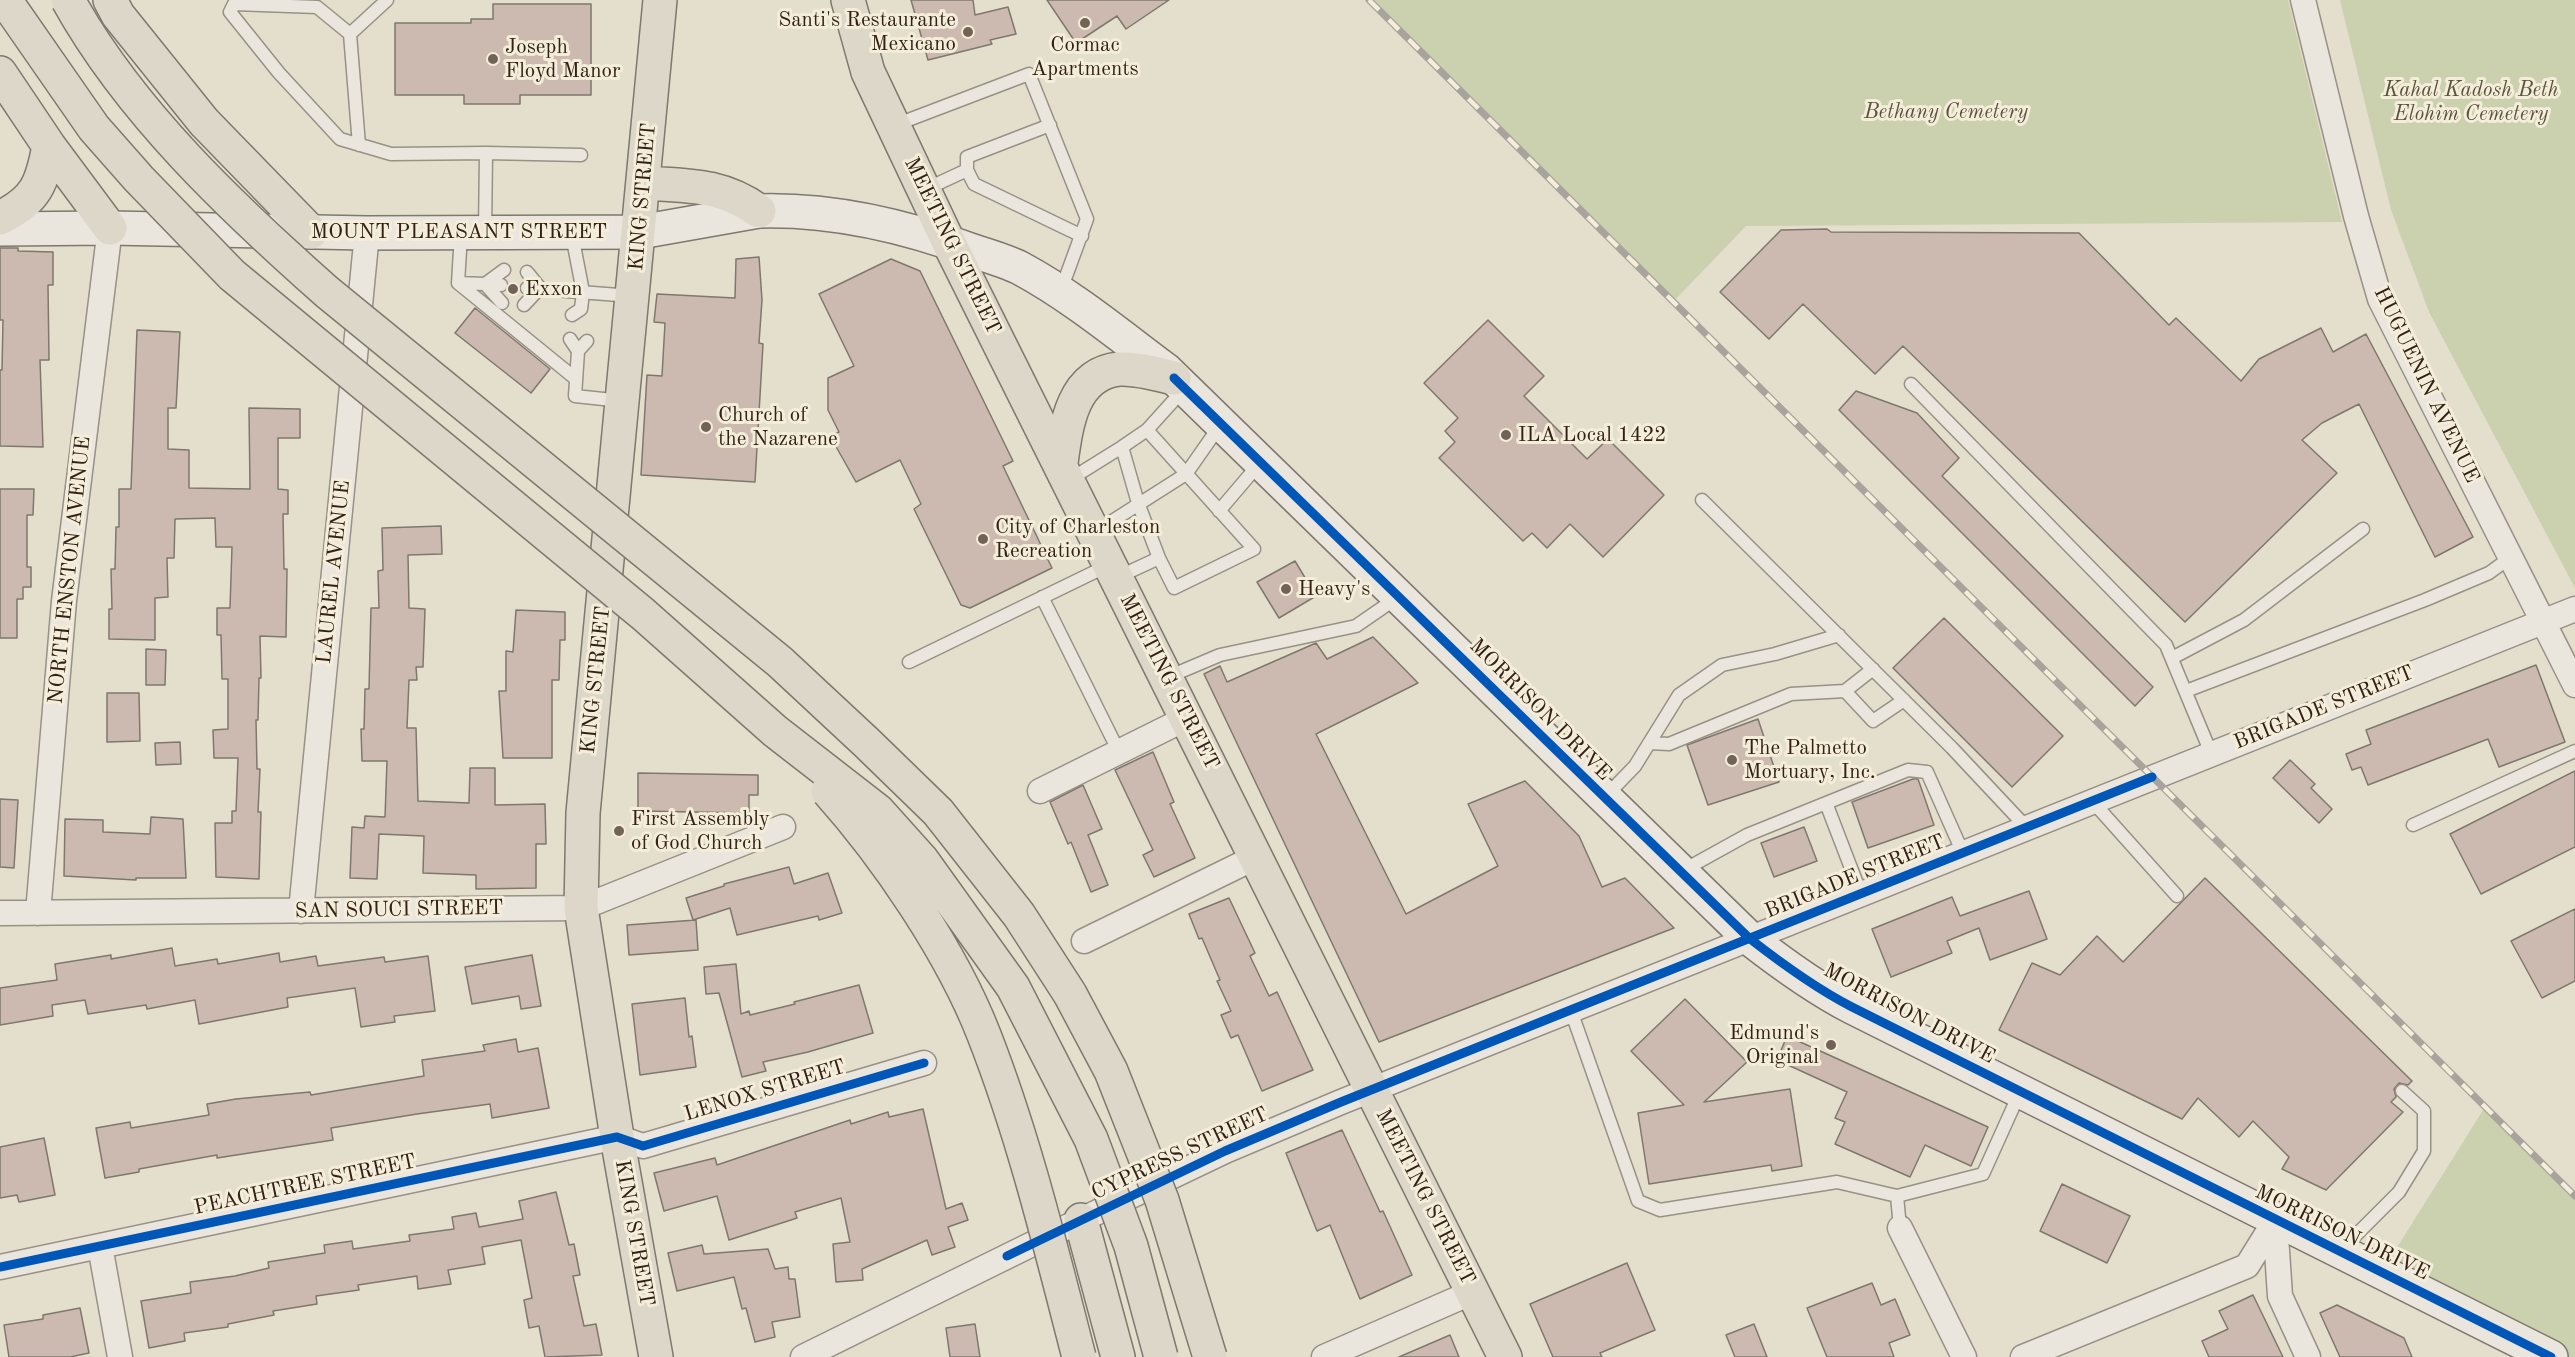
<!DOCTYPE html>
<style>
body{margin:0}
canvas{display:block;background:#e4decd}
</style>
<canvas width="2575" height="1357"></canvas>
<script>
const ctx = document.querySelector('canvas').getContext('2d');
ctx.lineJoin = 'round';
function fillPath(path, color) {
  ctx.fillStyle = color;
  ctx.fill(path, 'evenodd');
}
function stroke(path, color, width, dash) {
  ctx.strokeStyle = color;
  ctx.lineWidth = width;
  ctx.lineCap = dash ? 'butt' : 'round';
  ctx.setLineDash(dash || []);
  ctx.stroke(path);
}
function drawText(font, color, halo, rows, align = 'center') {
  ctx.font = font + ' "Old Standard TT",serif';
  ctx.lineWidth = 6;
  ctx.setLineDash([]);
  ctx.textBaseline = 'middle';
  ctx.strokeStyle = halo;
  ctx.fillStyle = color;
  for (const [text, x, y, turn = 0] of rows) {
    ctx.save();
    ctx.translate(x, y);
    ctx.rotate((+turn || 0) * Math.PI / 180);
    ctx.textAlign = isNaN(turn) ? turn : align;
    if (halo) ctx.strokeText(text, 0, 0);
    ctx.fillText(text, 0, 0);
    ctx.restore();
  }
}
fillPath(new Path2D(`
 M1369,0h919l54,222 -596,4 -73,76z
 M2340,0h235v588l-146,-276 -38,-102z
 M2485,1107l90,89v161h-24l-170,-84z`), '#cbd0ae');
const building = new Path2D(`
 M911,0h62l2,15 33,-8 8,27 -26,6 2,4 -64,16z
 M1047,0h122l-43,29 -9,-13 -41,27z
 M493,4h98v91h-71v9h-56v-9h-69v-72h76v-4h22z
 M1827,229l4,3 248,1 90,92 7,-7 65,63 18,-22 62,-31 12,24 33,-18 107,203 -38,20 -76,-153 -37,19 -20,17 35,33 -152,149 -282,-276 -28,28 -72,-70 -34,35 -49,-47 61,-62z
 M0,248h18v3l35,1v33h-5l1,75h-9l3,87 -43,-1v-76h2l1,-50h-3z
 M759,257l3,43 -3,43 4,1 -8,138 -114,-7 6,-100 15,1 3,-53 -11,-1 3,-28 78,4 1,-39z
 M891,259l29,12 93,190 -10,5 49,102 -82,40 -9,-3 -47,-96 7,-5 -21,-44 -44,22 -26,-46 9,-4 -11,-22v-32l26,-12 -35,-72z
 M475,308l75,61 -19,24 -76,-60z
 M1488,320l56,56 -20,20 63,63 21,-20 56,56 -61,62 -33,-33 -23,24 -15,-15 -9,8 -84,-83 16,-16 -10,-11 13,-13 -34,-35z
 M137,330l43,2 -4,76h-8v41l21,1v38l61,1 -1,-81 51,1v29h-22v51l10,1v24h-5l1,55h3l-1,68 -26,-1 1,42h-2l-1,42h-2l1,49h3l-2,43h3l-2,67 -43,-2 -1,-54h17v-12h4l2,-53h-24l-1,-28 15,-1v-50h-6l-1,-44h-4v-27h13l2,-61h-16l-1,-29 -40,1 -1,39h-7l1,39 -13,1v42l-46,-1v-30h3l-1,-40h4l1,-42h3v-38h12z
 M1856,391l61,22 42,45 -17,18 211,211 -18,19 -296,-296z
 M0,489h34l-1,26h-6v52h4v20h-8v12h-6v39h-17z
 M441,526l1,28 -34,1 1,53 16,1 -2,58h-7l1,13h-8l-2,48h9l2,73 51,2 1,-35h25v37l50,-1 1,40h-10v44l-60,1v-14l-53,-2 1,-37 -45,-2 -2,45 -27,-1 2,-51 12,1 1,-12 20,1 2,-56h-25l-1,-32h3l1,-40h4l2,-81h8l-1,-37 5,-1 -1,-42z
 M1295,561l21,35 -37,22 -22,-36z
 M516,610l49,2v28h-5l-1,40h-7v78h-49l-4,-67h7v-40l7,1z
 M1944,618l119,118 -51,51 -119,-119z
 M1373,637l45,46 -102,51 90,180 92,-48 -30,-62 57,-23 54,55 23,51 23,-9 49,50 -295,114 -175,-368 16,-8 7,16 89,-39 11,16z
 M146,649l20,1 -1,35h-19z
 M2536,665l29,77 -66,25 -11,-28 -120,46 -7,-18 -9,3 -6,-16 25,-10 -5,-14z
 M107,693h32l1,48 -33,1z
 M1758,719l21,63 -71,23 -21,-60z
 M180,742l1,22 -25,1 -1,-22z
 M1153,752l21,50 -4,2 25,54 -41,19 -11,-22 10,-5 -38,-80z
 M2290,760l25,24 -4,4 21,21 -13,14 -46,-45z
 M2575,771v76l-94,47 -31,-60z
 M638,773l120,2v20h-9v18l-111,-2z
 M1913,779h5l16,46 -66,23 -16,-46z
 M1083,785l19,44 -14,6 20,50 -17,7 -20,-50 -3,2 -18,-42z
 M0,799l18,1 -4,68 -14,-1z
 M151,817l32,2 3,59h-50v2l-72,-4 1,-57 38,1v12l47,2z
 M1804,827l13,34 -43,16 -13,-34z
 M789,867l5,17 34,-11 14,40 -23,7 -1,-4 -81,19 -7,-27 -37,12 -7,-22 38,-12v-2z
 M2205,878l207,203 -4,4 -9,-2 -5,6 2,8 -5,5 12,10 -77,78 -44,-21 7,-12 -36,-36 -14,16 -41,-39 -16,21 -183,-89 33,-67 28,12 37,-39 26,26z
 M2029,891l18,48 -57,21 -11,-32 -32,13 5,12 -61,24 -19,-48 80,-32 8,19z
 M1229,898l26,55 -5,3 19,40 8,-4 36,78 -51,21 -24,-56 -7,3 -10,-23 10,-4 -14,-30 3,-1 -18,-42 -3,1 -10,-25z
 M2575,909v72l-33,17 -31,-57z
 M696,920l2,30 -69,5 -2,-30z
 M172,948l3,18 42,-7 1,5 61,-11 1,9 36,-6 2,10 66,-9 1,5 43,-6 7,55 -41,5 1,6 -34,5 -6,-39 -68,10 1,9 -89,17 -4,-24 -48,9 -1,-4 -58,9 -3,-14 -33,5 1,11 -53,9v-37l57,-8 -2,-16 56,-9v4z
 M532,955l9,51 -20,3 -2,-13 -47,8 -7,-37z
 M736,964l5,50 8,-3 1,4 45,-11 -1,-2 65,-17 14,48 -65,19 -45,10 3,9 -24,6 -23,-84 -13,1 -2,-27z
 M685,998l4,39 3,-1 4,31 -56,8 -8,-71z
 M1685,999l62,63 -43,40 86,-13 12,77 -30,5 -1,-6 -122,19 -11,-71 46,-8 -53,-54z
 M1787,1036l201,91 -17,39 -46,-21 -15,32 -75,-33 10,-22 -10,-4 12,-26 -70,-32z
 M516,1039l2,13 20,-4 11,60 -57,10 -2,-14 -73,10 -86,14 2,12 -116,18v-3l-78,14v3l-34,6 -9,-50 34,-6 1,6 78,-13 -2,-11 29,-5 74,-7 1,3 113,-19 -2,-16 63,-9 -2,-6z
 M923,1109l23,100 16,-6 6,17 -20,7 7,20 -23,8 -5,-15 -65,29 1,11 -27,2 -3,-38 17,-2 -9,-44 -46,14 2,6 -68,22 -12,-44 -53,15 -10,-38 61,-15 2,7 133,-45 1,4 37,-12 1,5z
 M1342,1130l38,82 3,-1 29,64 -52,24 -30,-74 -13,6 -31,-78z
 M44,1138l11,57 -36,7 -2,-7 -17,3v-51z
 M2062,1184l68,32 -23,47 -67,-32z
 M556,1192l13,53 5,-1 6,31 -7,1 11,50 12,-2 6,31 -57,2 -6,-31 -10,2 -5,-28 8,-2 -11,-58 -39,7 3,17 -37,6 3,14 -33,5 -1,-13 -59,9 1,5 -43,6 1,8 -44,7 1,4 -46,9v3l-44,6 1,8 -36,7 -8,-47 50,-8 -1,-11 45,-6 34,-8 -1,-6 57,-9 -1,-8 28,-4 1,8 57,-8 -1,-6 45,-6 -2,-12 24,-4 3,14 44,-8 -4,-18z
 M702,1245l2,9 64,-5 7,20 13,-2 1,12h6l5,38 -28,5 3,15 -20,5 -9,-34 -4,1 -8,-32 -57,14 -9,-38z
 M1627,1263l28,67 -55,23 2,4h-49l-23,-53z
 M1872,1283l9,22 14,-6 15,36 -21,8 5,14h-67l-20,-49z
 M2253,1295l30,62h-74l-7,-16 26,-12 -9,-18z
 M2337,1305l67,33 8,19h-72l-20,-44z
 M80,1308l9,45 -19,4h-61l-5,-32 39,-6v-4z
 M975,1324l5,33h-30l-4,-29z
 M1754,1324l13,33h-32l-9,-22z
 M1450,1335l9,22h-60z`);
fillPath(building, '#ccbab0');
stroke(building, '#7e786e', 1.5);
const service = new Path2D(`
 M387,0l-37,34 -33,-27 -83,-3 -4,8 49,61 61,66 51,15 95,-1 -1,79
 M350,34l9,111
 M895,125l134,-51 58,145 -26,71
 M486,153l95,2
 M967,170l7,14 108,52
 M924,190l43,-20v-13l83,-32
 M461,234l-3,49 27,1 19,-14
 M572,235l11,57 -2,17 -9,6
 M527,272l13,16
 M458,283l118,96
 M501,285l-16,-1 17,19
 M527,288l105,8
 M524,305l16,-17
 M570,339l8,12 9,-10
 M578,351l-3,45 47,5
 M1911,384l255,261 45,108
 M1147,430l37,-41
 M1069,480l53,-33
 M1702,500l250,248 75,80
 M1219,511l40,-47
 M1095,532l91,-58 35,-50
 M1118,577l41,-19 15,30 80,-39 -107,-119 -25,17 16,56 21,55
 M1042,597l77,155
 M2172,658l72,-38 119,-91
 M909,662l200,-97
 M1873,669l-28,22 28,30 31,-21
 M1168,677l52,-22 136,-29 42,-29
 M2186,691l239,-91 64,-27 22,-16
 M1649,743l20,1 122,-50 54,-3
 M1605,797l30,-31 44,-71 43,-30 53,-11 64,-19
 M2093,802l84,94
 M1826,803l35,91
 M2413,825l162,-74
 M1682,871l65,-36 161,-65 19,2 36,81
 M1570,1008l68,193 22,9 177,-28 60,14 3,32
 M1897,1196l86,-22 37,-82
 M2342,1249l57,-57 25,-41v-40l-22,-20`);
const minor = new Path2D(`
 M2303,0l53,216 24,83 195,386
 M1040,791l147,-73
 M301,911l66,-678
 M0,913l581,-5 202,-81
 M38,913l26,-312 46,-373
 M1084,941l172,-84
 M2275,1221l5,75 28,61
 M1900,1228l64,129
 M100,1246l20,111
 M0,1267l617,-130 26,9 281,-83
 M803,1357l278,-137 144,-69 116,-49 1234,-493
 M1324,1357l149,-65
 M2023,1357l224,-91 28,-45`);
const secondary = new Path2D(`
 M0,229l110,-1 257,5 273,-1 119,-21c73,-2 146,15 214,40 16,5 33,10 47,17 52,28 99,67 146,102l583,568c32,25 66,50 103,69l699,350`);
const primary = new Path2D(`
 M848,0l20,72 80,169 557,1116
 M644,183c45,3 77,1 115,28
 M1061,463c5,-37 11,-89 58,-94 18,-1 38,5 55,9
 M656,1357l-39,-220 -36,-229 2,-95 77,-813`);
const motorway = new Path2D(`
 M110,0l8,15 86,107 107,110
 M0,73l49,73 61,82
 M0,218c36,-18 42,-34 49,-72
 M1081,1220l37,137`);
stroke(service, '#979186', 15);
stroke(minor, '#979186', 27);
stroke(secondary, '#7e786e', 36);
stroke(primary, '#7e786e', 36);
stroke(motorway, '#7e786e', 36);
stroke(service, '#eae6de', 12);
stroke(minor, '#eae6de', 24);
stroke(secondary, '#eae6de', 33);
stroke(primary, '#ddd7c9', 33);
stroke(motorway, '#ddd7c9', 33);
const rail = new Path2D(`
 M1369,0l1206,1196`);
stroke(rail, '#a8a39d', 7);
stroke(rail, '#f3edd9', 4.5, [14]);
const motorwayBridge = new Path2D(`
 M5,0l89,128 45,51 93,96 411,339 132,117 103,80 44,49 91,127 78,152 40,107 30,111
 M68,0c62,112 164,208 259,292l453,370 87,81 71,69 81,103 51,79 41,77 51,129 48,157
 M828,791c59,66 124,162 156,244 41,105 67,214 95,322`);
stroke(motorwayBridge, '#7e786e', 36, []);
stroke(motorwayBridge, '#ddd7c9', 33);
stroke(new Path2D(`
 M1174,378l575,560c32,25 66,50 103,69l699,350
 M1007,1256l218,-105 116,-49 811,-325
 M0,1267l617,-130 26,9 281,-83`), '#0057b8', 9);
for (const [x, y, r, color] of [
 [1085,23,6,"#716357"],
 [968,32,6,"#716357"],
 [493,59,6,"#716357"],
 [513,289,6,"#716357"],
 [706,427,6,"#716357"],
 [1506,435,6,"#716357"],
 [983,539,6,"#716357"],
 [1286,589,6,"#716357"],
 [1732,760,6,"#716357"],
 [619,831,6,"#716357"],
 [1831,1045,6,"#716357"]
]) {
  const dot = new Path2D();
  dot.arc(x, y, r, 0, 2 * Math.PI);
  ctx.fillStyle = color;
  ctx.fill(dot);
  stroke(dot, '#f3edd9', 2);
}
drawText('21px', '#332117', '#f3edd9', [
 ["Santi's Restaurante",956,20,"right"],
 ["Mexicano",956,44,"right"],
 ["Cormac",1085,45,"center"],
 ["Apartments",1085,69,"center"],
 ["Joseph",505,47],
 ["Floyd Manor",505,71],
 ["Exxon",525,289],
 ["Church of",718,415],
 ["the Nazarene",718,439],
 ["ILA Local 1422",1518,435],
 ["City of Charleston",995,527],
 ["Recreation",995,551],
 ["Heavy's",1298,589],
 ["The Palmetto",1744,748],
 ["Mortuary, Inc.",1744,772],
 ["First Assembly",631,819],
 ["of God Church",631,843],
 ["Edmund's",1819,1033,"right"],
 ["Original",1819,1057,"right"]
], 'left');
drawText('italic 21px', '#5b523d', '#f3edd9', [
 ["Kahal Kadosh Beth",2471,90],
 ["Elohim Cemetery",2471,114],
 ["Bethany Cemetery",1946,112]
]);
drawText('21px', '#332117', '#f3edd9', [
 ["KING STREET",643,197,-85],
 ["MOUNT PLEASANT STREET",459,232],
 ["MEETING STREET",952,246,64],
 ["HUGUENIN AVENUE",2426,385,64],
 ["NORTH ENSTON AVENUE",70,570,-84],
 ["LAUREL AVENUE",334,572,-84],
 ["KING STREET",596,680,-84],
 ["MEETING STREET",1169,682,63],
 ["BRIGADE STREET",2324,708,-22],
 ["MORRISON DRIVE",1540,710,45],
 ["BRIGADE STREET",1855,877,-22],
 ["SAN SOUCI STREET",399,910,-1],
 ["MORRISON DRIVE",1909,1014,28],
 ["LENOX STREET",765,1091,-17],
 ["CYPRESS STREET",1180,1154,-25],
 ["PEACHTREE STREET",305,1185,-12],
 ["MEETING STREET",1425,1197,63],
 ["KING STREET",634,1233,80],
 ["MORRISON DRIVE",2342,1233,26]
]);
</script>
